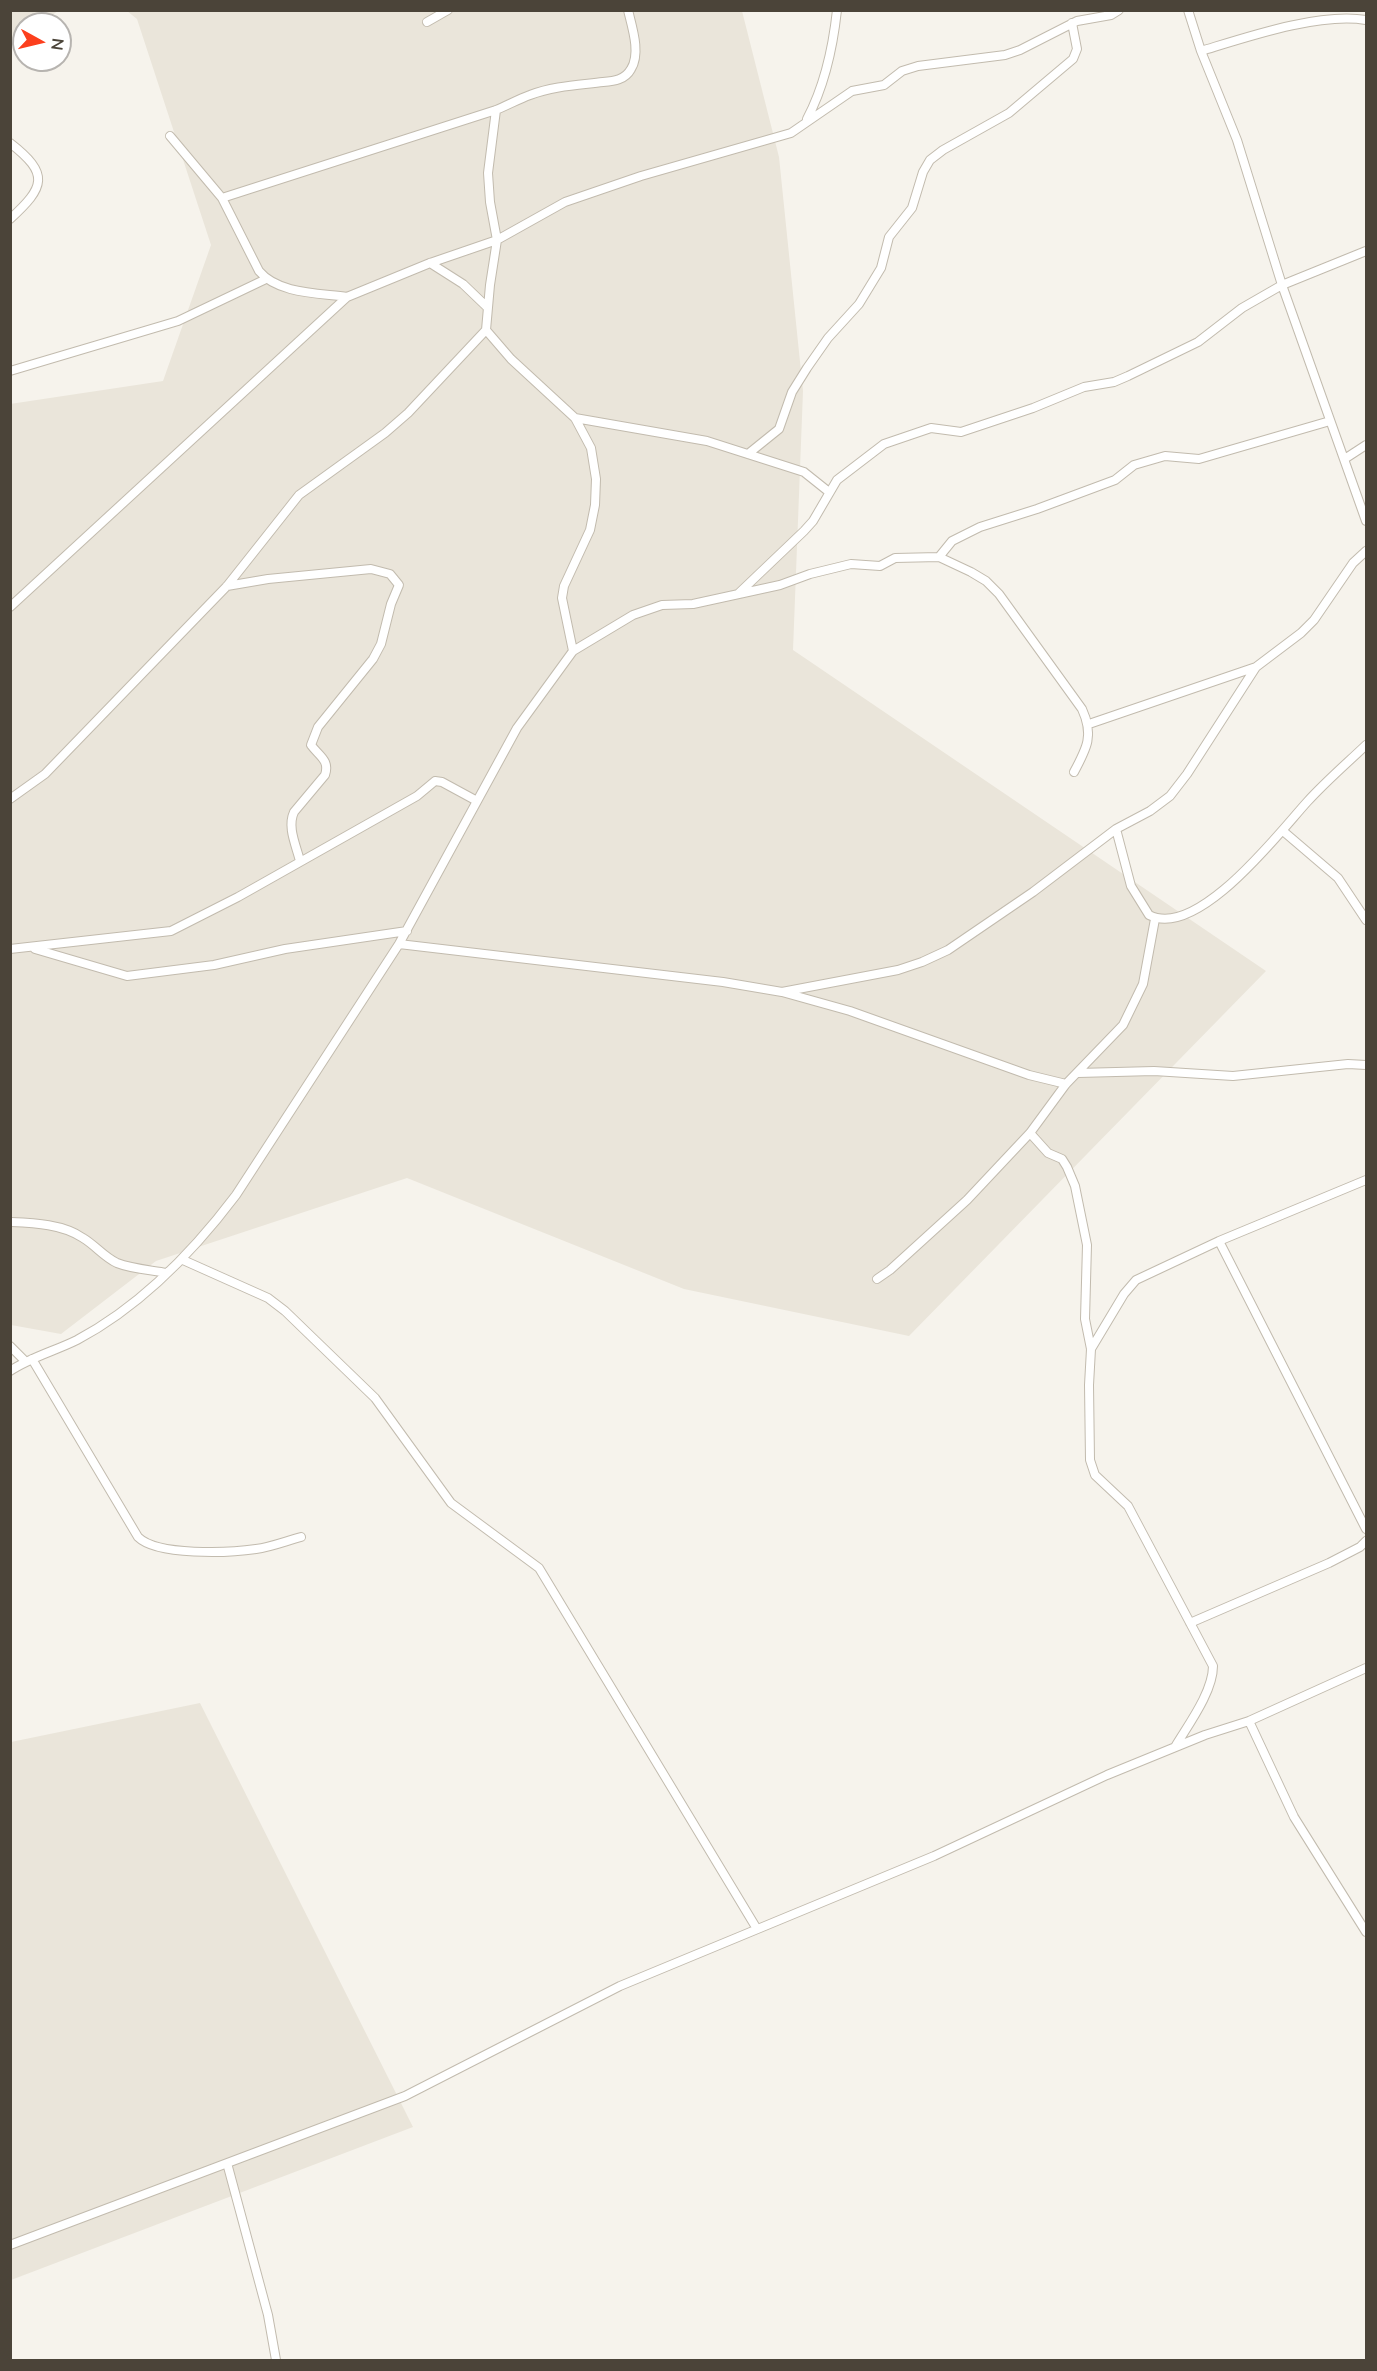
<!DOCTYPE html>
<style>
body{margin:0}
#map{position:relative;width:1377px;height:2371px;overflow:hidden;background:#f6f3ec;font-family:Mulish,sans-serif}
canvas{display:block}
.frame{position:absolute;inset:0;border:12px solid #4b4439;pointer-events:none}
.north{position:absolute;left:12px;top:12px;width:60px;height:60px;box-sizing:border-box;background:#fff;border:2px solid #b7b4b0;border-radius:50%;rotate:98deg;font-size:16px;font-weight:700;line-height:24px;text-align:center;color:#4b4439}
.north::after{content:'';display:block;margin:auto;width:21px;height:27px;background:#fc3f1d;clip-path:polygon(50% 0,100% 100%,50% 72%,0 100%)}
</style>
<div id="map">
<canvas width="1377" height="2371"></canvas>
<div class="frame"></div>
<div class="north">N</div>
</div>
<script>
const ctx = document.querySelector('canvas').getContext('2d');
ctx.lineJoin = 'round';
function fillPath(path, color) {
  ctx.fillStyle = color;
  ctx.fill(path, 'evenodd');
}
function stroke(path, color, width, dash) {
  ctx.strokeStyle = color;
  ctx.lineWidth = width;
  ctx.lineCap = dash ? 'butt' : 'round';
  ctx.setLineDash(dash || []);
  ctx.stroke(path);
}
fillPath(new Path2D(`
 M11,10h47v1l-19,13h-15v10l-13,10z
 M127,11h615l37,146 24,234 -10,259 473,321 -357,365 -225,-47 -277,-111 -251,83 -95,73 -50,-9 -1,-921 153,-23 48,-136 -74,-226z
 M200,1703l213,424 -402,153v-538z`), '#eae5da');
const minor = new Path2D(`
 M1188,10l13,41 36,89 45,145 84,236
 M427,22l21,-12
 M1201,51c46,-14 119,-39 165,-31
 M496,110l-8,63 2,29 7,38 -7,45 -4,45 25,29 64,59 16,30 5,31 -1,26 -5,25 -26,56 -2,12 11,53
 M807,119c17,-32 26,-72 30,-109
 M170,136l52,62 37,73c19,23 60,22 88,26
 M10,143c40,31 35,44 0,76
 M222,198l274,-88c12,-5 23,-11 34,-15 23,-9 49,-10 73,-13 11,-1 22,-2 28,-13 10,-16 1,-42 -3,-59
 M430,263l33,21 24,23
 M10,371l168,-50 88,-42
 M575,418l132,23 97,31 25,20
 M748,454l31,-25 13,-37 15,-24 21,-30 31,-34 22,-36 8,-31 23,-29 11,-36 7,-12 13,-10 66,-37 64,-54 4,-10 -5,-26
 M1346,458l20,-13
 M939,557l13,-16 28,-14 57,-18 78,-29 19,-15 31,-9 34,3 131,-38
 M227,586l41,-7 103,-10 19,5 9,11 -8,19 -10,40 -8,15 -55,68 -7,18c8,11 19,15 14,30l-31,37c-7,15 2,33 6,49
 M739,593l65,-62 9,-10 24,-41 47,-36 47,-16 30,4 72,-24 51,-21 30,-5 14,-6 70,-34 44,-34 40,-23 84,-34
 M10,607l337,-310 83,-34 67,-23 68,-38 76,-26 150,-43 61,-42 32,-6 18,-14 16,-5 87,-11 15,-5 57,-29 34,-6 8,-5
 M1089,724l167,-57
 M10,799l35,-25 182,-188 72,-91 86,-62 23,-20 78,-83
 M1116,829l15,57 18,29c48,25 129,-81 158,-113 18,-20 39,-38 59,-57
 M1283,831l55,47 28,42
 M399,944l324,38 59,10 68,19 179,64 37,9
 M10,949l161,-18 67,-34 179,-101 18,-15 7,1 35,19
 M35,949l92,27 87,-11 71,-16 122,-18
 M782,992l116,-22 24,-8 26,-12 85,-58 83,-63 34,-18 20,-15 17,-22 69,-107 45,-34 13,-13 39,-57 13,-12
 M1078,1073l76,-2 79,5 115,-12 18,1
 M1030,1133l18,20 14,6 5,8 8,19 12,59 -2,74 6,30 -2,36 1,75 5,15 33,31 85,160c0,26 -25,59 -38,81
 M10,1222c24,1 53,2 73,16 12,7 21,19 34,25 15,6 34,7 50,10
 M1219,1241l147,288
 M183,1260l85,38 17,13 90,87 76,105 88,65 218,361
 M877,1279l13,-9 77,-70 63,-67 36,-49 57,-59 20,-41 12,-65
 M10,1346l16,16
 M1091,1349l33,-55 12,-14 83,-39 147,-61
 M32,1359l106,178c19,19 91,16 118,12 15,-2 30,-8 45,-12
 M10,1371c21,-14 45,-20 67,-31 64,-34 116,-88 159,-145l163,-251 118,-216 56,-77 60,-36 29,-10 31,-1 87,-19 30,-11 41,-10 29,2 15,-8 44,-1 32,15 15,9 13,13 83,115c12,26 5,39 -8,63
 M1190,1623l139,-60 31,-16 6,-6
 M1249,1721l45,96 72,115
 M227,2163l41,152 8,45
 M10,2245l395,-149 215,-110 314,-130 173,-81 98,-40 44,-14 117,-53`);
stroke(minor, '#c2bbae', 10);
stroke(minor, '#fff', 8);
</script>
